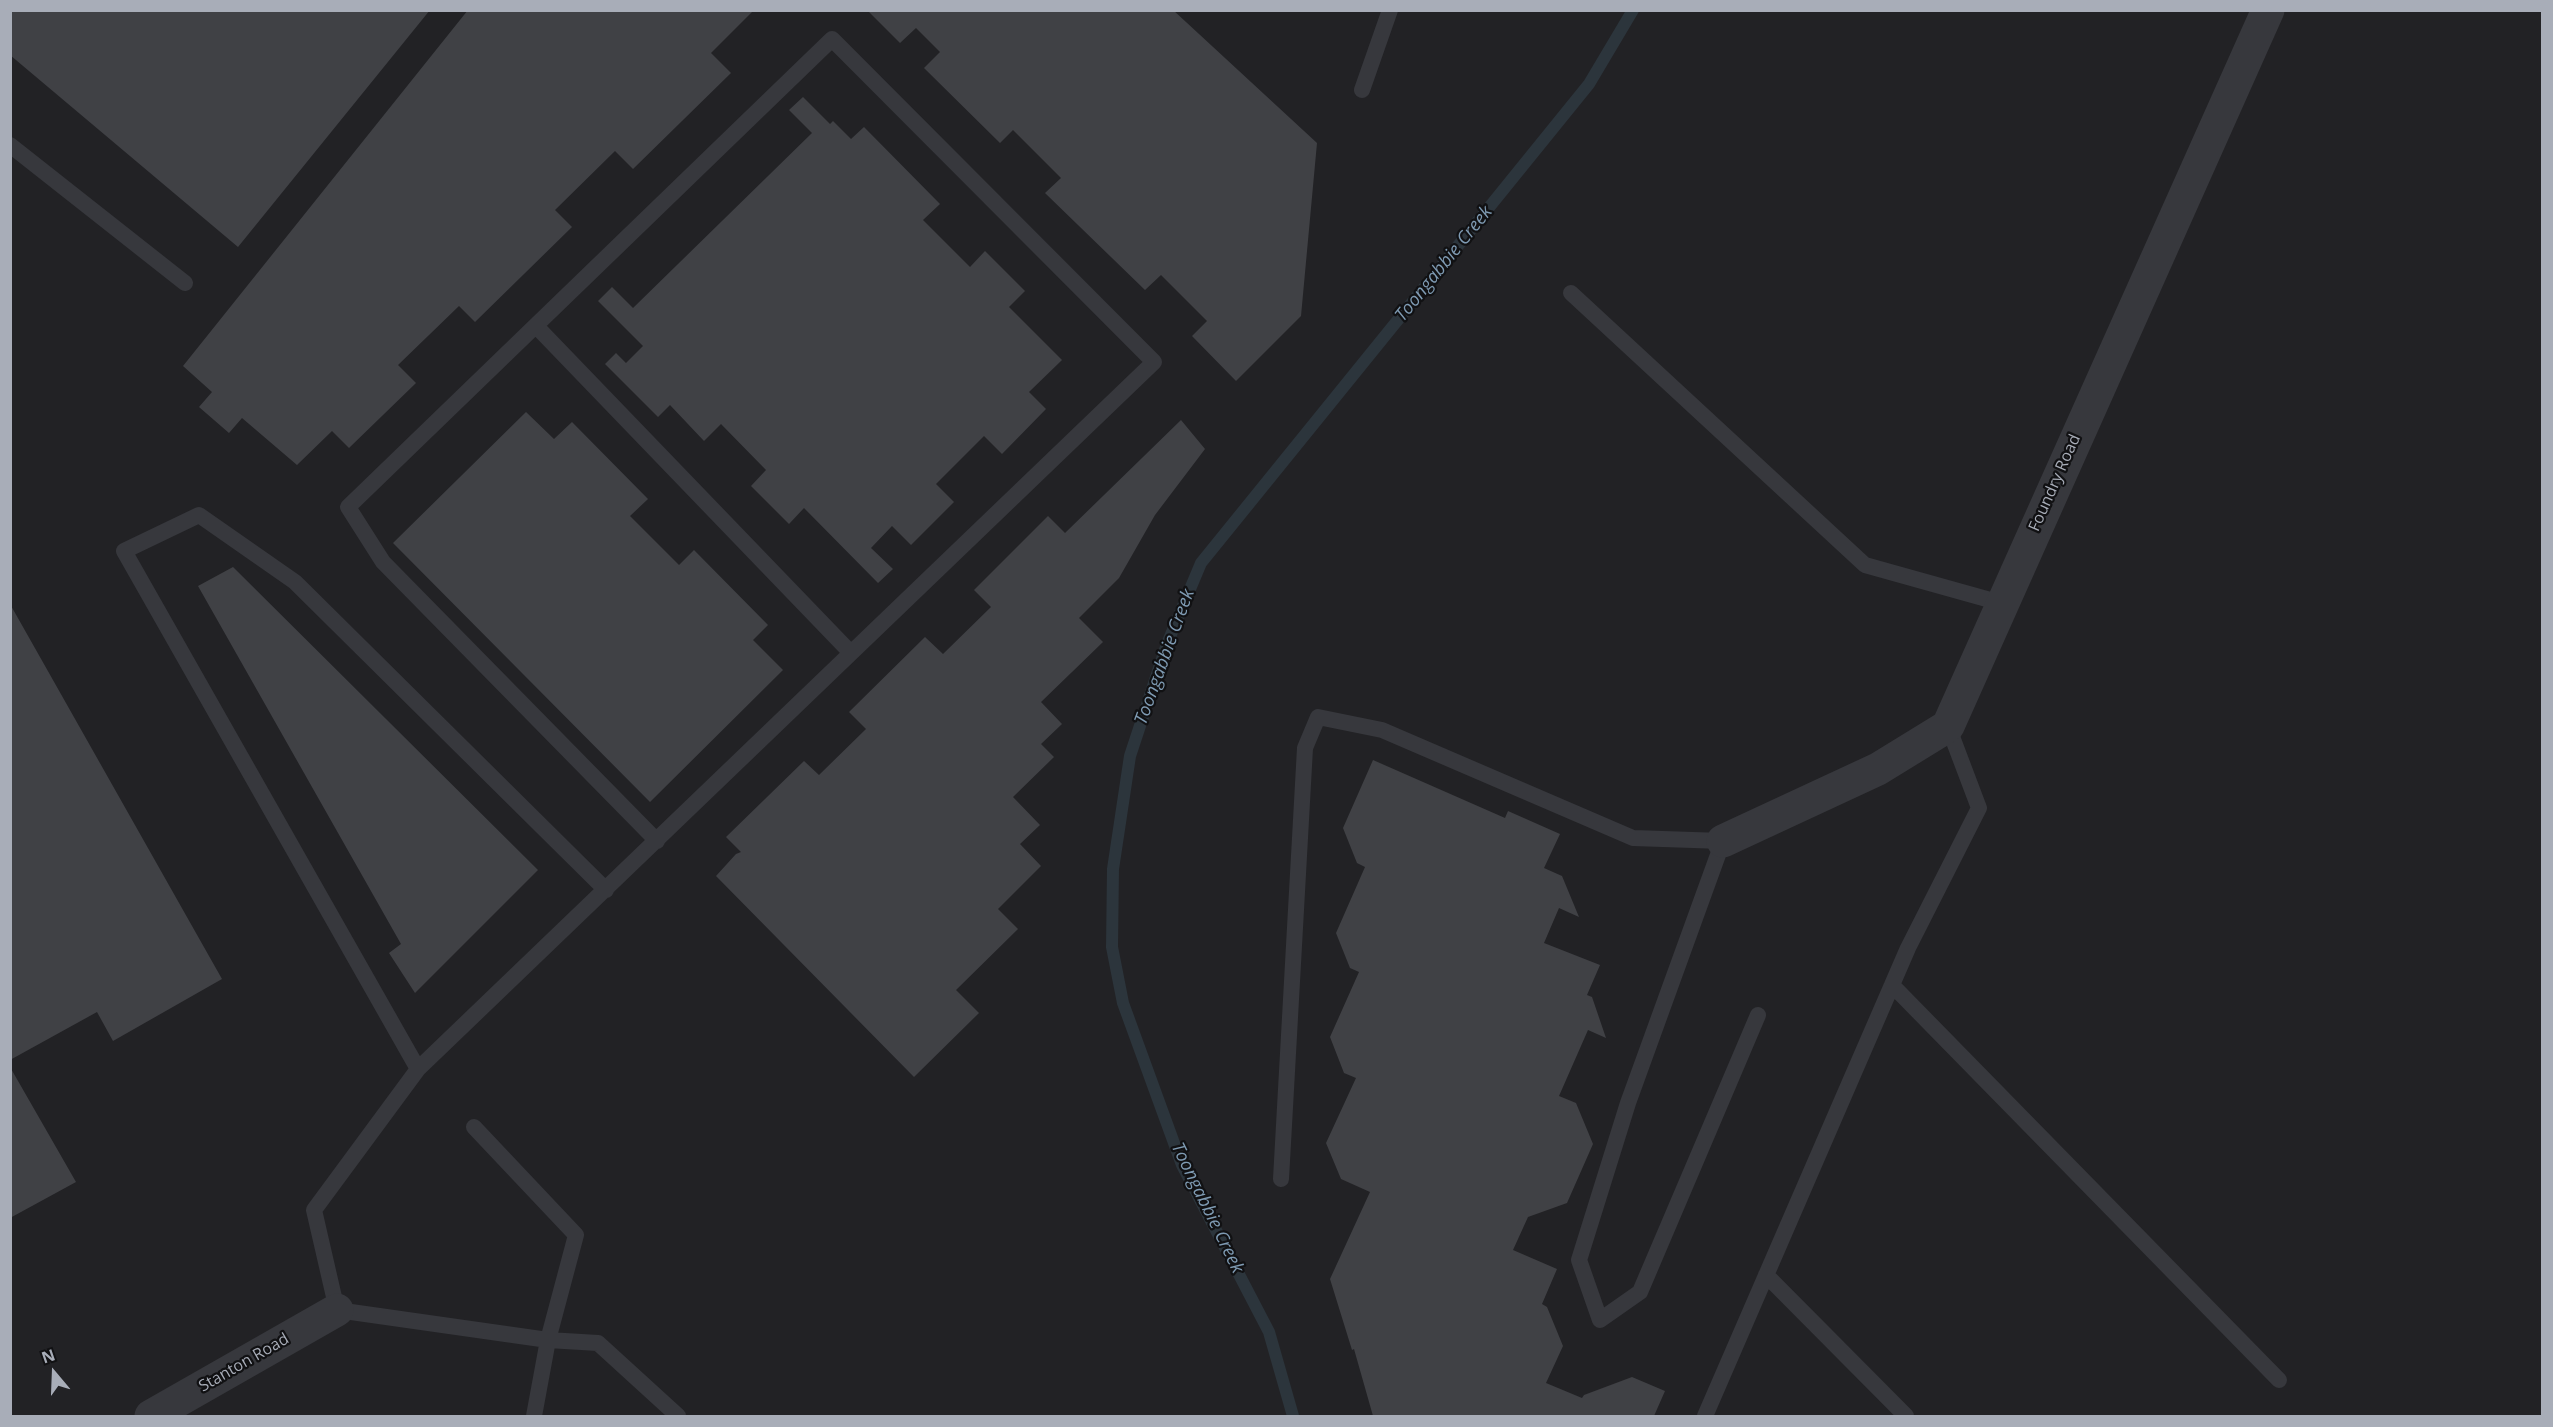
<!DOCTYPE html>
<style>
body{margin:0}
#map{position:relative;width:2553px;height:1427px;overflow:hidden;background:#161618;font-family:"Open Sans",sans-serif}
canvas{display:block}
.frame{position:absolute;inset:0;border:12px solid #a8adb8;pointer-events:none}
.north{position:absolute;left:24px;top:1343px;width:60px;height:60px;-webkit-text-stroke:4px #111113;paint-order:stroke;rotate:341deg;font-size:16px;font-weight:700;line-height:24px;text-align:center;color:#a8adb8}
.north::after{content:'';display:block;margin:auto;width:21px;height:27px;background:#a8adb8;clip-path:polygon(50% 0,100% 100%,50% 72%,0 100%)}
</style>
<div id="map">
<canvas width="2553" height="1427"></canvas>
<div class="frame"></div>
<div class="north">N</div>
</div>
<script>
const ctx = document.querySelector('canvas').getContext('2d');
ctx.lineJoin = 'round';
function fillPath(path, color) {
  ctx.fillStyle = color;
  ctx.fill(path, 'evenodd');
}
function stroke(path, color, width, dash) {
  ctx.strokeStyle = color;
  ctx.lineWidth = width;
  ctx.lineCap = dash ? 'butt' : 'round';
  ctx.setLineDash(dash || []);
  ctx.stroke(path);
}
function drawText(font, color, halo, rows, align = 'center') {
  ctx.font = font + ' "Open Sans",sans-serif';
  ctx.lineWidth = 4.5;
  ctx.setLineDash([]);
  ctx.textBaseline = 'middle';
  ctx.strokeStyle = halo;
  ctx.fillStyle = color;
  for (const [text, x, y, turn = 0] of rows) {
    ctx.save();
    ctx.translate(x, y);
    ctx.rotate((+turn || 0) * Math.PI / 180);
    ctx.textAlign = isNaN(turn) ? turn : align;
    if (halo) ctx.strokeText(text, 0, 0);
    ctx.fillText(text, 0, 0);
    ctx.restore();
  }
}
fillPath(new Path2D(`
 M10,11h2532v1405h-2531z`), '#222225');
stroke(new Path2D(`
 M1293,1416l-24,-84 -87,-167 -59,-162 -11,-56 1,-78 17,-113 37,-112 34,-81 388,-479 44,-74`), '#2c353c', 12);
fillPath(new Path2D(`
 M10,10h420l-192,237 -228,-192z
 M468,10h286l-43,43 20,20 -98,96 -18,-18 -60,59 17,17 -97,95 -16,-16 -61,59 18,18 -67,65 -17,-17 -35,34 -55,-47 -13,15 -30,-26 13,-15 -29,-26z
 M867,10h306l144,133 -16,173 -65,65 -44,-45 15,-15 -46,-46 -16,15 -100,-97 16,-15 -48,-48 -13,13 -76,-75 16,-16 -24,-24 -16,15z
 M803,97l27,27 3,-3 18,18 13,-12 76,77 -17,16 47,47 15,-16 40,40 -16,16 53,53 -33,32 17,17 -44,45 -18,-18 -48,48 18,18 -43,43 -19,-19 -21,22 22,21 -15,14 -74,-75 -15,16 -38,-38 15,-16 -45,-46 -17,17 -34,-36 -12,12 -53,-53 11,-11 10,10 17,-17 -45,-45 14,-14 21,21 179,-175 -23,-23z
 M526,412l28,27 18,-17 76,77 -18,17 49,49 15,-15 74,75 -15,15 30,30 -133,132 -257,-259z
 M1181,420l24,29 -50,66 -36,63 -40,40 24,24 -62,60 21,22 -21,20 13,13 -41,40 27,28 -20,19 21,22 -43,43 20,20 -62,61 23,23 -65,64 -198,-201 20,-22 5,-2 -15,-15 78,-76 15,14 47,-46 -17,-17 76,-75 18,17 48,-47 -17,-17 74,-74 17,17z
 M233,567l305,303 -123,123 -26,-40 12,-9 -203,-358z
 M10,604l212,375 -109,62 -16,-29 -87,48z
 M1373,760l132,58 3,-7 52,23 -16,34 18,8 17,41 -20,-9 -15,35 56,22 -13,30 5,2 14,41 -18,-8 -29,66 17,7 17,41 -26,59 -39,14 -15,33 44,19 -15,35 5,3 16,39 -17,37 36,15 2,-3 48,-18 33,14 -11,25h-281l-19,-67 -2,1 -22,-71 40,-87 -29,-13 -15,-36 30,-65 -12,-5 -14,-36 29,-65 -9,-4 -14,-35 29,-66 -8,-4 -14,-35z
 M10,1067l66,115 -66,36z`), '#404145');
stroke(new Path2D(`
 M1362,90l28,-80
 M10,145l175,138
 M1571,293l294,272 136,38
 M536,326l315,327
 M1892,985l387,395
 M418,1069l-294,-518 75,-36 96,67 311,308
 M474,1127l102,108 -28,105 -211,-30 -23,-100 104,-141 736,-707 -322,-323 -484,468 35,55 274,279
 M1281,1179l24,-431 13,-31 64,13 251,108 90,3 -95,262 -49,157 21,60 40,-28 118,-277
 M1766,1275l140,141
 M534,1416l14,-76 50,3 80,73
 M1705,1416l203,-468 71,-140 -31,-82`), '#37383d', 16);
stroke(new Path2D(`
 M1723,841l155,-72 70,-43 320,-716
 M151,1416l186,-106`), '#37383d', 33);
drawText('16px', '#a8adb8', '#111113', [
 ["Foundry Road",2055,483,-66],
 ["Stanton Road",244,1363,-30]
]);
drawText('italic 18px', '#7f9bb3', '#111113', [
 ["Toongabbie Creek",1444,264,-51],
 ["Toongabbie Creek",1165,657,-70],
 ["Toongabbie Creek",1207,1208,64]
]);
</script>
